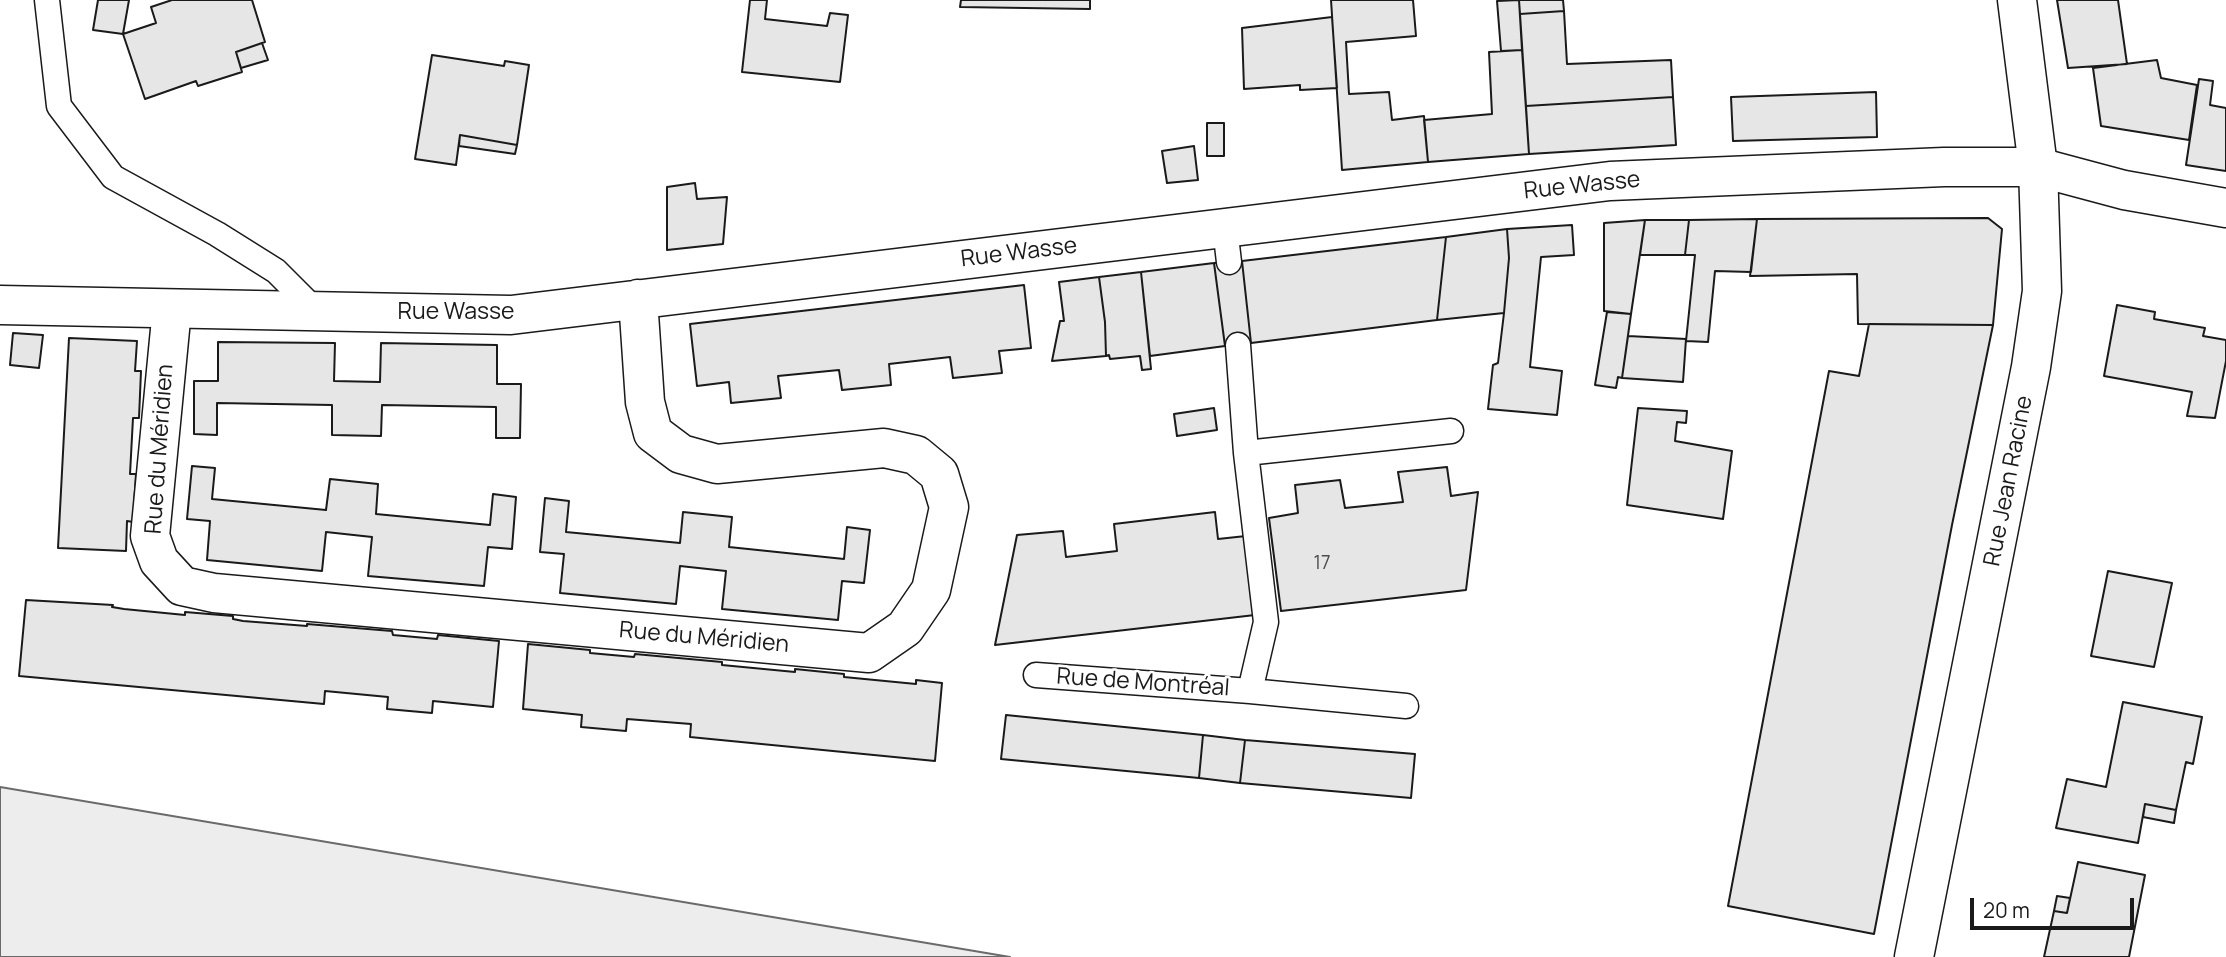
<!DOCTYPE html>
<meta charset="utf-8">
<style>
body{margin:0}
#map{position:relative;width:2226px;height:957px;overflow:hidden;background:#fff;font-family:Manrope,sans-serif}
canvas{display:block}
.scale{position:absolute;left:1970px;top:898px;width:164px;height:32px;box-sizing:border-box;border:4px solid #1a1a1a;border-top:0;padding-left:9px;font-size:21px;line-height:24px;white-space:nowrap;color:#1a1a1a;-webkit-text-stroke:5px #fff;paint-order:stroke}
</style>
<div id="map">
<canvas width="2226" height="957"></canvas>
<div class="scale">20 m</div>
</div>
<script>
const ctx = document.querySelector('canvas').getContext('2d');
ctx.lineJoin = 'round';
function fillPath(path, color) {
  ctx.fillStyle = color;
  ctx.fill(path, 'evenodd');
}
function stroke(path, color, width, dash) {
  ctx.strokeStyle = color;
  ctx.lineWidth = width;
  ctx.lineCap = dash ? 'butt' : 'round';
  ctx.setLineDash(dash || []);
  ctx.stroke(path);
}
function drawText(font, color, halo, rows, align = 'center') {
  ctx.font = font + ' Manrope,sans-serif';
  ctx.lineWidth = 5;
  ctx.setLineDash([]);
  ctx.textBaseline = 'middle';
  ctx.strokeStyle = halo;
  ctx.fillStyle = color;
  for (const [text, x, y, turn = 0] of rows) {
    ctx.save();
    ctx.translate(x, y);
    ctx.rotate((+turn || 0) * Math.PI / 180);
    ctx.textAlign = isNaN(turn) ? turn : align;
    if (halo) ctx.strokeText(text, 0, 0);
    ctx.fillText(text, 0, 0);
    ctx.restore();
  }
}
const built = new Path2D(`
 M0,787l1010,170h-1010z`);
fillPath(built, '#ededed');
stroke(built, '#6a6a6a', 2);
const building = new Path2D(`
 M98,0h31l-6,34 -30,-4z
 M172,0h80l13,42 -29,10 6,20 -44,14 -2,-5 -51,18 -22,-65 33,-11 -5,-16z
 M750,0h17l-2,19 62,7 3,-13 18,2 -8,67 -98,-10z
 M961,0h129v9l-130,-2z
 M1331,0h82l3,36 -70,6 3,52 40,-2 3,28 32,-4 4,46 -86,8z
 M1519,0h44l1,11 -44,3z
 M1519,0l3,50 -21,1 -4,-50z
 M2057,0h61l9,64 -59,4z
 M1564,11l3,53 104,-4 2,37 -147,9 -6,-92z
 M1332,17l5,71 -37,2v-5l-56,4 -2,-61z
 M262,43l6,17 -27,8 -5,-16z
 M1522,50l7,104 -101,8 -4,-42 68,-6 -3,-62z
 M432,55l72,11 1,-5 24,4 -12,80 -57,-10 -4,30 -41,-6z
 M2157,60l4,18 36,7 -8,55 -88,-14 -8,-58z
 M2199,79l14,2 -3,24 16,3v63l-40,-6z
 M1876,92l1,45 -144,4 -2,-44z
 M1673,97l3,48 -147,9 -3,-48z
 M1207,123h17v33h-17z
 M460,135l57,10 -2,9 -56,-8z
 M1194,146l4,34 -31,3 -5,-32z
 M695,183l2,16 30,-2 -4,47 -56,6v-63z
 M1988,218l14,11 -9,96 -135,-1 -1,-50 -107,2 7,-57z
 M1757,219l-6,53 -36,-1 -7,71 -22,-1 9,-86h-10l4,-35z
 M1645,220h44l-4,35h-45z
 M1645,220l-14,94 -27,-3v-88z
 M1572,225l2,30 -33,2 -11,110 32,4 -5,44 -69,-6 5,-44 5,-2 6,-50 5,-55 -2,-29z
 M1507,229l2,29 -5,55 -67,7 9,-83z
 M1446,237l-9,83 -186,23 -9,-82z
 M1242,261l9,82 -26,3 -11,-83z
 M1214,263l11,83 -75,10 -9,-84z
 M1141,272l10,97 -9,1 -2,-14 -30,3 -1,-4 -3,1 -1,-34 -6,-45z
 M1099,277l6,45 1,34 -54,5 8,-40h4l-5,-39z
 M1024,285l7,63 -32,3 3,22 -49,5 -3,-21 -61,7 2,21 -49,5 -3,-20 -61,6 3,22 -50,5 -2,-21 -32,4 -7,-62z
 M2117,305l38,7 -1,7 51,9 -2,8 23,4v21l-11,57 -28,-2 5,-24 -88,-16z
 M1607,312l24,2 -9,64 -4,-1 -2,11 -21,-3z
 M1869,324l124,1 -41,200 -78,409 -146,-28 101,-535 30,5z
 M13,333l30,2 -4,33 -29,-3z
 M1628,336l58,3 -3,43 -61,-4z
 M69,338l68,3 -2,30h6l-2,47h-6l-3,56h6l-3,48 -6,-1 -1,30 -68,-3z
 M218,342l117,1 -1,38 46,1 1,-39 116,2v39h24l-1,54h-24v-31l-114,-2 -1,31 -49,-1v-30l-115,-2v32l-23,-1v-53h24z
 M1214,408l3,22 -40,6 -3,-22z
 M1638,408l49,3 -1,12 -9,-1 -2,19 57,10 -9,68 -96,-14z
 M192,466l23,2 -3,31 114,11 4,-31 48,5 -2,30 114,11 3,-31 23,3 -4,52 -24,-2 -4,39 -116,-10 4,-39 -46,-5 -4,39 -115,-11 3,-39 -23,-2z
 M1447,467l4,29 27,-4 -12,98 -185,21 -12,-93 29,-5 -3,-28 45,-5 5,28 58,-6 -5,-30z
 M545,498l24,3 -3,31 114,11 3,-31 49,5 -3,30 115,12 3,-32 23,3 -6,53 -22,-2 -4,39 -116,-11 4,-38 -46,-5 -4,38 -116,-11 4,-39 -24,-2z
 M1215,512l3,27 28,-3 9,79 -260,30 22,-110 46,-4 3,26 51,-6 -3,-27z
 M2108,571l64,12 -18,84 -63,-11z
 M26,600l87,5 -1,2 12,2 61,6v-3l48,4v3l10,2 64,5v-2l85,7 1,4 44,4 1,-4 61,6 -6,66 -60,-6 -1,12 -45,-4 1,-12 -63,-6 -1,13 -305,-28z
 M528,644l62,6v3l44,4 1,-3 87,8v3l73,7v-3l49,5v3l72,7v-4l26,3 -7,78 -245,-24 1,-13 -64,-5 -1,12 -45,-4 1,-12 -59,-6z
 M2123,702l79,15 -9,47 -7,-2 -10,48 -31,-6 -7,39 -82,-15 11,-49 39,8z
 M1006,715l197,20 -4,43 -198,-19z
 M1203,735l42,5 -5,43 -41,-5z
 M1245,740l170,14 -4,44 -171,-15z
 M2145,804l31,6 -2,13 -31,-6z
 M2078,862l67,13 -16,82h-85l10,-46 13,2z
 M2057,896l13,2 -3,15 -13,-2z`);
fillPath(building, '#e6e6e6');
stroke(building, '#1a1a1a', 2);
const lane = new Path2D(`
 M47,0l12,106 54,71 104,57 59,37 41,41
 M1225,228l4,34
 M1238,345l8,108 205,-22
 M1246,453l20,169 -16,69 156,15
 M1036,675l214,16`);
const street = new Path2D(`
 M0,305l511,10 1099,-134 334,-14h94l86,23 102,18
 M172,309l-22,227 9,25 23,25 32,7 655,60 36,-25 26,-38 18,-83 -10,-33 -23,-19 -32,-7 -167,16 -36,-10 -28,-21 -8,-31 -7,-103`);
const secondary = new Path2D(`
 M1914,957l117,-590 11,-76 -4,-124 -21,-167`);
stroke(lane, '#1a1a1a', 27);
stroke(street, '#1a1a1a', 41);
stroke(secondary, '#1a1a1a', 41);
stroke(lane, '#fff', 24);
stroke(street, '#fff', 38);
stroke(secondary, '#fff', 38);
drawText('19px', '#4d4d4d', null, [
 ["17",1322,564]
]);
drawText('23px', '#1a1a1a', '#fff', [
 ["Rue Wasse",1582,186,-6],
 ["Rue Wasse",1019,253,-7],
 ["Rue Wasse",456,313],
 ["Rue du Méridien",160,449,-86],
 ["Rue Jean Racine",2009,481,-79],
 ["Rue du Méridien",704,638,5],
 ["Rue de Montréal",1143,683,4]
]);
</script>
